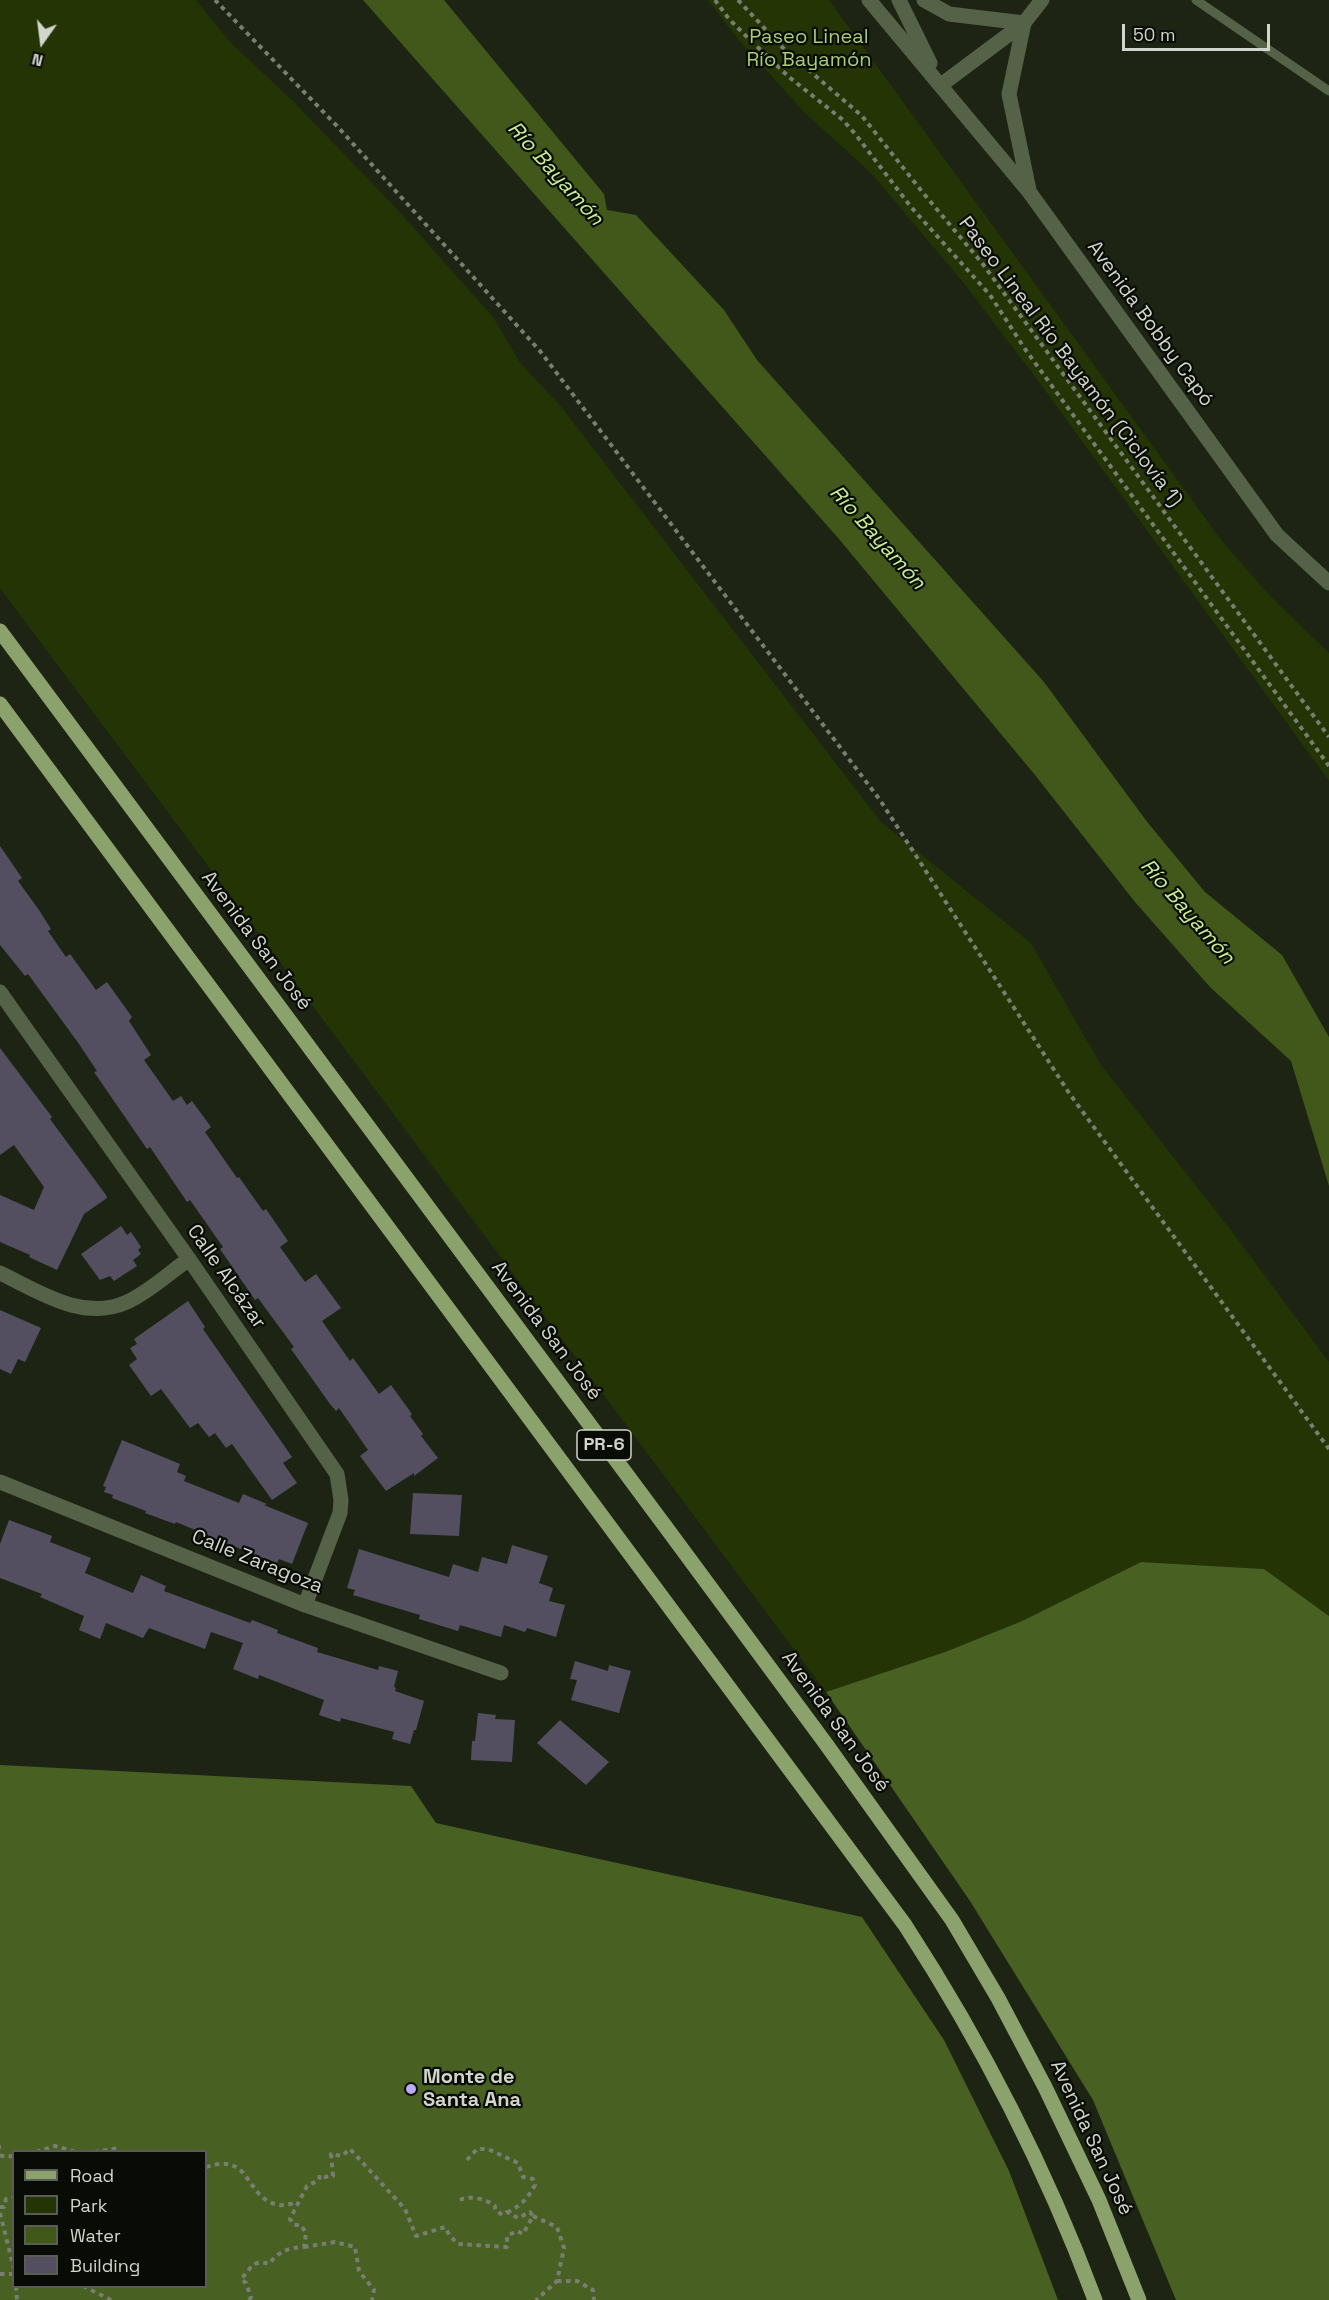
<!DOCTYPE html>
<meta charset="utf-8">
<style>
body{margin:0}
#map{position:relative;width:1329px;height:2300px;overflow:hidden;background:#1d2414;font-family:"Space Grotesk",sans-serif}
canvas{display:block}
.legend{position:absolute;left:12px;top:2150px;width:195px;height:138px;box-sizing:border-box;background:#090c06;border:2px solid #595d55;margin:0;padding:8px 10px;list-style:none;font-size:18px;color:#d1d6cc}
.legend li{display:flex;align-items:center;gap:12px;height:30px}
.legend b{width:30px;border:2px solid #595d55}
.north{position:absolute;left:12px;top:12px;width:60px;height:60px;-webkit-text-stroke:4px #090c06;paint-order:stroke;rotate:194deg;font-size:16px;font-weight:700;line-height:24px;text-align:center;color:#d1d6cc}
.north::after{content:'';display:block;margin:auto;width:21px;height:27px;background:#d1d6cc;clip-path:polygon(50% 0,100% 100%,50% 72%,0 100%)}
.scale{position:absolute;left:1122px;top:24px;width:148px;height:27px;box-sizing:border-box;border:3px solid #d1d6cc;border-top:0;padding-left:8px;font-size:18px;line-height:21px;white-space:nowrap;color:#d1d6cc;-webkit-text-stroke:4px #090c06;paint-order:stroke}
</style>
<div id="map">
<canvas width="1329" height="2300"></canvas>
<ul class="legend">
<li><b style="height:8px;background:#8ba26d"></b>Road</li>
<li><b style="height:16px;background:#243404"></b>Park</li>
<li><b style="height:16px;background:#41581a"></b>Water</li>
<li><b style="height:16px;background:#534f61"></b>Building</li>
</ul>
<div class="north">N</div>
<div class="scale">50 m</div>
</div>
<script>
const ctx = document.querySelector('canvas').getContext('2d');
ctx.lineJoin = 'round';
function fillPath(path, color) {
  ctx.fillStyle = color;
  ctx.fill(path, 'evenodd');
}
function stroke(path, color, width, dash) {
  ctx.strokeStyle = color;
  ctx.lineWidth = width;
  ctx.lineCap = dash ? 'butt' : 'round';
  ctx.setLineDash(dash || []);
  ctx.stroke(path);
}
function drawText(font, color, halo, rows, align = 'center') {
  ctx.font = font + ' "Space Grotesk",sans-serif';
  ctx.lineWidth = 4.5;
  ctx.setLineDash([]);
  ctx.textBaseline = 'middle';
  ctx.strokeStyle = halo;
  ctx.fillStyle = color;
  for (const [text, x, y, turn = 0] of rows) {
    ctx.save();
    ctx.translate(x, y);
    ctx.rotate((+turn || 0) * Math.PI / 180);
    ctx.textAlign = isNaN(turn) ? turn : align;
    if (halo) ctx.strokeText(text, 0, 0);
    ctx.fillText(text, 0, 0);
    ctx.restore();
  }
}
fillPath(new Path2D(`
 M0,0h196l34,42 64,60 101,105 98,110 28,47 38,40 322,418 150,121 70,122 129,164 99,133v254l-65,-47 -123,-7 -119,59 -77,31 -119,40 -826,-1104z
 M708,0h121l392,540 51,58 57,55v128l-287,-395 -79,-104 -92,-109 -66,-60 -68,-75z`), '#243404');
fillPath(new Path2D(`
 M1141,1562l123,7 65,47v684h-153l-83,-200 -123,-199 -144,-209 119,-40 77,-31z
 M0,1765l411,21 25,37 426,94 82,123 65,131 49,129h-1058zM14,2152h192v134h-192z`), '#486022');
fillPath(new Path2D(`
 M363,0h81l160,194 3,16 29,5 88,95 33,50 287,322 104,141 57,69 77,63 47,82v149l-38,-125 -81,-74 -75,-85 -100,-127 -196,-236z`), '#41581a');
fillPath(new Path2D(`
 M0,846l22,32 -4,3 21,29 12,19 -3,2 18,26 4,-3 26,36 11,-8 25,35 -3,4 22,34 -7,5 29,41 8,-5 6,9 5,-4 19,26 -6,5 32,46 2,-1 24,34 3,-2 22,32 -8,6 25,35 11,-8 25,34 -19,13 28,40 3,-3 26,36 12,-9 21,29 -2,2 13,18 -2,2 17,22 -24,18v-3l-28,18 -26,-35 8,-6 -29,-42 -3,3 -6,-7 -39,-55 3,-2 -36,-49 -3,2 -35,-51 3,-2 -33,-47 -3,2 -37,-55 -3,2 -53,-77 3,-1 -18,-27 -51,-70 -3,2 -25,-31z
 M0,1048l52,69 -2,2 56,76 1,3 -23,16 -27,56 -28,-13 1,-2 -30,-13v-47l34,15 10,-23 -30,-42 -14,10z
 M121,1226l6,9 4,-3 10,15 -3,3 3,4 -8,6 4,6 -23,15 -4,-5 -10,4 -19,-26z
 M188,1301l17,26 -2,2 89,128 -9,6 14,20 -25,17 -40,-56 -6,4 -11,-15 -6,4 -11,-14 -8,5 -29,-39 -10,7 -22,-31 8,-6 -7,-11 7,-4 -3,-5z
 M0,1310l41,18 -16,34 -7,-3 -7,15 -11,-5z
 M122,1440l58,24 -3,8 9,4 -2,5 55,22 4,-9 24,10 -3,1 44,18 -16,41 -13,-5 -2,4 -22,-8 -79,-33 -1,2 -30,-11 1,-2 -34,-13 1,-3 -9,-3 2,-5 -3,-1z
 M413,1493l49,2 -3,41 -49,-2z
 M9,1520l43,16 -2,6 41,16 -6,15 48,20 8,-18 25,11 -2,5 86,32 2,-3 26,10 -1,3 41,15 -1,4 61,18 1,-4 19,5 -4,16 2,1 -1,3 29,10 -8,29h-2l-4,14 -18,-5 2,-7 -53,-14 -1,4 -21,-7 5,-15 -65,-25 -1,4 -25,-10 10,-26 -32,-11 -6,17 -56,-21 -6,10 -37,-15 -6,16 -21,-9 5,-14 -44,-19 2,-3 -42,-16v-34z
 M512,1545l36,11 -9,27 14,5 -4,13 16,4 -9,32 -29,-9 -2,4 -21,-7 -3,12 -41,-12 -2,6 -39,-12 1,-4 -67,-20 2,-5 -8,-2 12,-39 90,28 4,-13 25,8 4,-15 25,7z
 M575,1661l33,10 1,-6 22,6 -12,42 -48,-13 6,-20 -7,-1z
 M478,1713l18,2 -1,4 20,1 -3,42 -41,-2 1,-19h3z
 M560,1720l49,42 -23,23 -49,-42z`), '#534f61');
stroke(new Path2D(`
 M215,0l122,126 203,225 340,449 189,293 260,356
 M715,0l14,19 17,17 43,41 54,43 13,15 55,72 79,88 35,54 304,417
 M738,0l45,48 79,68 62,78 58,69 347,474
 M0,2147h1
 M36,2152l19,-6 21,6
 M94,2152l25,-4
 M0,2155l5,2 9,-1
 M467,2160l10,-11h11l30,14 5,14 10,2 2,6c-7,13 -14,21 -27,27
 M206,2167c47,-16 38,32 73,38 6,1 13,-2 19,-2
 M0,2207h4l2,-8 8,-2
 M0,2213l14,56
 M533,2216l24,11 7,21 -7,33 -21,19
 M304,2247l31,-5 20,5 4,24 15,19 -2,10
 M0,2274h14
 M557,2281h20l16,9 1,10
 M16,2286l1,14
 M83,2286l28,14
 M249,2300l2,-3 -5,-14 -5,-4c11,-11 11,-20 28,-15 10,-13 19,-16 35,-17l2,-14 -5,-8h-7l-4,-6 17,-33 12,-6 1,-5 5,2 8,-1 -2,-22 11,2 8,-7 55,60 11,27 29,-9 5,9 8,8 49,3v-11l10,-5 6,3 10,-18 -3,-4 -12,6 -11,-6 -5,3 -7,-6v-3c-8,-7 -25,-11 -35,-6`), '#787e71', 4, [4.5, 4.5]);
stroke(new Path2D(`
 M1196,0l133,91`), '#566248', 9);
stroke(new Path2D(`
 M941,85l83,-62 18,-23
 M0,992l189,267 148,215 4,26 -1,13 -35,92
 M0,1273c40,19 83,49 127,29 22,-10 42,-29 62,-43
 M0,1482l305,123 196,68`), '#566248', 15);
stroke(new Path2D(`
 M869,0l161,193 247,342 52,48
 M899,0l31,63
 M924,0l25,14 75,9 -15,71 20,96`), '#566248', 15);
stroke(new Path2D(`
 M0,631l668,899 158,214 126,176 46,78 47,89 54,113 40,100
 M0,704l905,1221c78,120 140,241 190,375`), '#8ba26d', 15);
for (const [x, y, r, color] of [
 [411,2089,6,"#bbaaf6"]
]) {
  const dot = new Path2D();
  dot.arc(x, y, r, 0, 2 * Math.PI);
  ctx.fillStyle = color;
  ctx.fill(dot);
  stroke(dot, '#090c06', 2);
}
for (const [x, y, w] of [
 [604,1445,54]
]) {
  const box = new Path2D();
  box.roundRect(x - w / 2, y - 15, w, 30, 4.5);
  ctx.fillStyle = '#090c06';
  ctx.fill(box);
  stroke(box, '#d1d6cc', 1.5);
}
drawText('bold 18px', '#d1d6cc', null, [
 ["PR-6",604,1445]
]);
drawText('20px', '#a8cd74', '#090c06', [
 ["Paseo Lineal",809,38],
 ["Río Bayamón",809,61]
]);
drawText('20px', '#d1d6cc', '#090c06', [
 ["Avenida Bobby Capó",1150,324,54],
 ["Paseo Lineal Río Bayamón (Ciclovía 1)",1070,362,53],
 ["Avenida San José",256,941,53],
 ["Calle Alcázar",226,1277,55],
 ["Avenida San José",546,1331,53],
 ["Calle Zaragoza",257,1562,22],
 ["Avenida San José",835,1722,54],
 ["Avenida San José",1091,2138,65]
]);
drawText('bold 20px', '#d1d6cc', '#090c06', [
 ["Monte de",423,2078],
 ["Santa Ana",423,2101]
], 'left');
drawText('italic 21px', '#c8ee94', '#090c06', [
 ["Río Bayamón",555,174,48],
 ["Río Bayamón",877,538,48],
 ["Río Bayamón",1187,912,49]
]);
</script>
